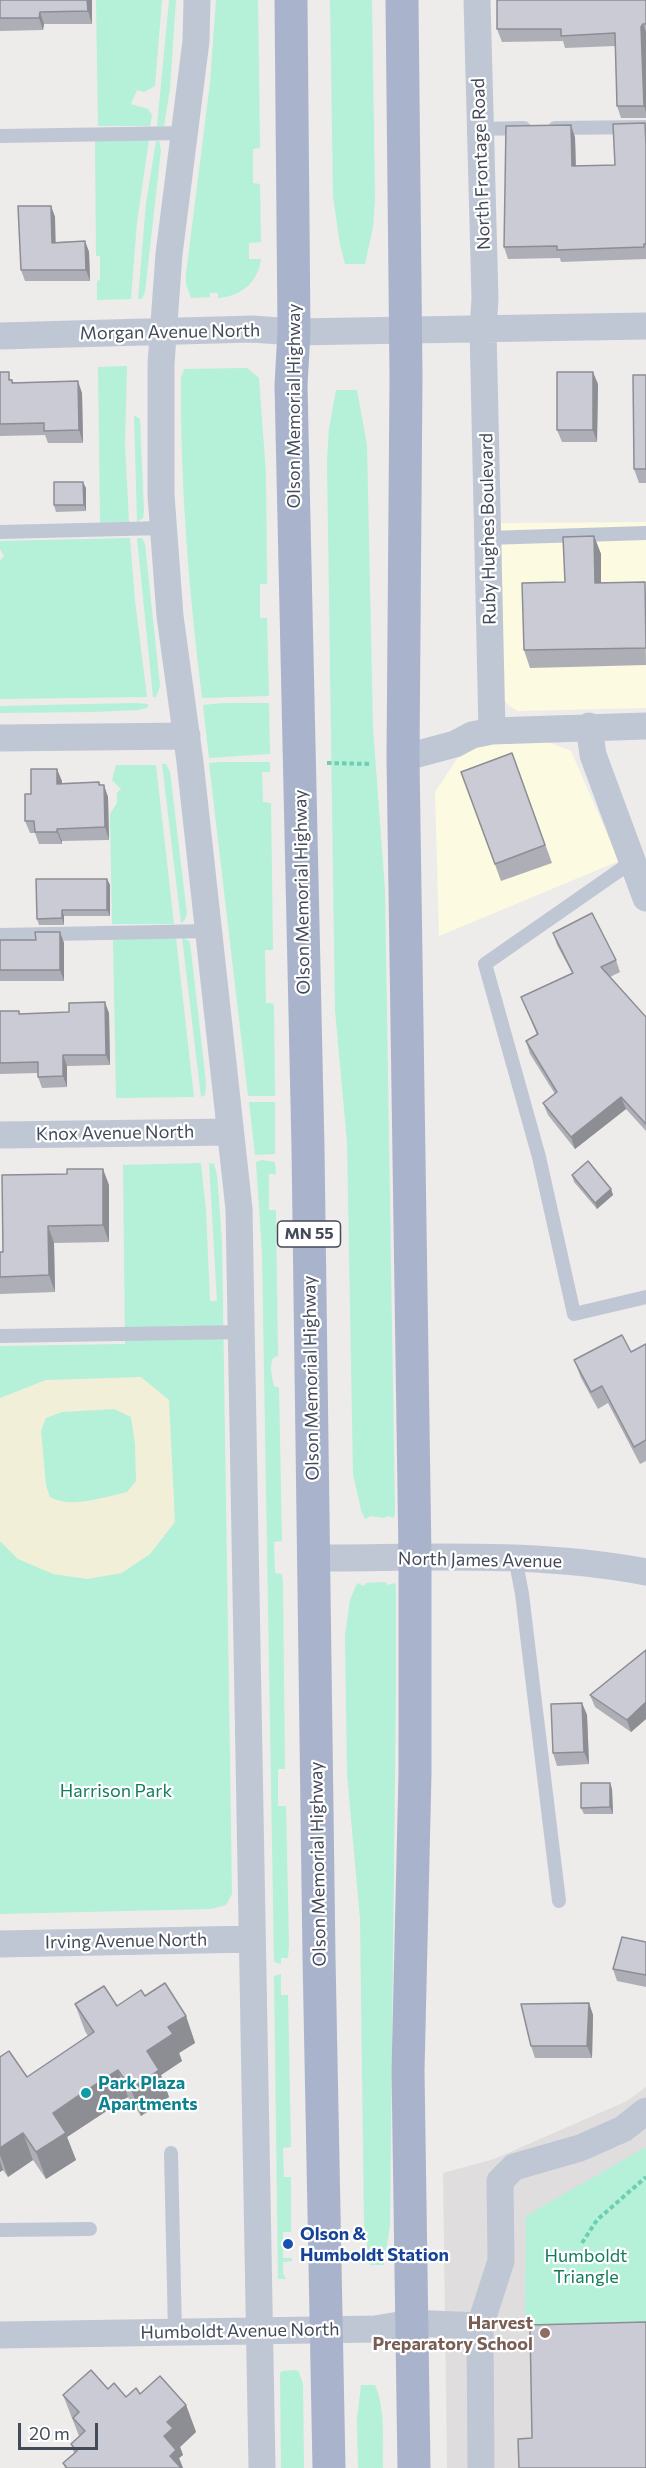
<!DOCTYPE html>
<style>
body{margin:0}
#map{position:relative;width:646px;height:2468px;overflow:hidden;background:#eeebeb;font-family:Commissioner,sans-serif}
canvas{display:block}
.scale{position:absolute;left:18px;top:2423px;width:80px;height:27px;box-sizing:border-box;border:3px solid #434a59;border-top:0;padding-left:8px;font-size:18px;line-height:21px;white-space:nowrap;color:#434a59;-webkit-text-stroke:4px #fff;paint-order:stroke}
</style>
<div id="map">
<canvas width="646" height="2468"></canvas>
<div class="scale">20 m</div>
</div>
<script>
const ctx = document.querySelector('canvas').getContext('2d');
ctx.lineJoin = 'round';
function fillPath(path, color) {
  ctx.fillStyle = color;
  ctx.fill(path, 'evenodd');
}
function stroke(path, color, width, dash) {
  ctx.strokeStyle = color;
  ctx.lineWidth = width;
  ctx.lineCap = dash ? 'butt' : 'round';
  ctx.setLineDash(dash || []);
  ctx.stroke(path);
}
function drawText(font, color, halo, rows, align = 'center') {
  ctx.font = font + ' Commissioner,sans-serif';
  ctx.lineWidth = 4.5;
  ctx.setLineDash([]);
  ctx.textBaseline = 'middle';
  ctx.strokeStyle = halo;
  ctx.fillStyle = color;
  for (const [text, x, y, turn = 0] of rows) {
    ctx.save();
    ctx.translate(x, y);
    ctx.rotate((+turn || 0) * Math.PI / 180);
    ctx.textAlign = isNaN(turn) ? turn : align;
    if (halo) ctx.strokeText(text, 0, 0);
    ctx.fillText(text, 0, 0);
    ctx.restore();
  }
}
fillPath(new Path2D(`
 M646,522v186l-128,3 -10,-6 -4,-5 -3,-177z
 M499,742h49l23,9 48,110 -180,75 -4,-144 24,-36 17,-8z`), '#fcfae1');
fillPath(new Path2D(`
 M646,2087v381h-199l-4,-295 51,-14 133,-58z`), '#dfdddd');
fillPath(new Path2D(`
 M96,0h66l-7,86 -11,6 -7,-2 -6,14 17,5 4,6 -2,11h-52z
 M169,0h7l-6,88 -6,38h-7z
 M216,0h42l2,148 -7,1v34l7,1 1,58 -12,1v16h12c-3,23 -19,37 -43,39v-5h-8v4l-19,1 -5,-14v-10l24,-191z
 M330,0h42l3,200 -2,27 -8,37h-20l-5,-19 -7,-49z
 M95,140h54l-12,82 -6,77 -34,1v-19l3,-1v-24h-4z
 M156,141h3l2,9 -16,142 -3,7h-4l8,-96z
 M127,366l-2,78 4,78 -29,1 -2,-156z
 M247,368l12,10 7,96 1,110h-7v34h7l2,78 -67,2c-13,-107 -22,-212 -21,-320l3,-9z
 M336,390h21l10,55 6,283 12,162 10,622 -1,6 -6,-2 -4,2 -13,-2 -6,3 -4,-9 -8,-36 -6,-332 -12,-132 -8,-549 2,-32z
 M134,415l6,4 4,93 -1,6 -6,4z
 M130,538l5,63 12,96 -147,2v-139l4,-4 -4,-7v-8z
 M137,538h5l3,6 15,142 -4,11h-3z
 M135,703l13,1v3l-9,3 -45,2 -94,1v-7z
 M224,703h45l1,51 -61,4 -6,-53z
 M220,762h50v10h-8l1,30 8,1 2,147h-8l1,53h7l1,4 1,89h-27l-39,-333z
 M162,764h4l4,8 17,142 -3,7 -3,2z
 M116,765h40l18,159h-62l-2,-110 7,-11v-10l4,-4 -9,-9z
 M182,937l8,5 16,141 -1,12 -4,2z
 M176,938l18,159 -78,1 -3,-159z
 M249,1102h26v52l-20,1z
 M262,1160l13,2 1,12h-7v36h7l2,146 -5,2c-4,8 -1,19 1,28l5,2 3,153 -8,1 1,31 7,1 1,11 2,184h-7v37h8l3,139 -1,13h-7v6l-7,-2 -12,-709 -6,-91z
 M201,1163l5,48 4,90h7l-8,-138 5,1 3,11 5,66 10,653 -6,11 -15,4 -211,5v-568l125,-2 -2,-179z
 M385,1582l3,3 7,-2 1,4v99l-6,539 -6,40h-14l-6,-42 -4,-304 -13,-145 -2,-138 5,-36 7,-17 7,3 2,-3z
 M281,1974v21h7l3,152 -8,1 1,29h7v55h-8v26h9v3l-9,1v11l3,6h-8l-4,-303z
 M646,2147v180l-109,3 -12,-12 1,-102z
 M296,2370l3,2 4,12 1,84h-23l-1,-95 2,-2z
 M361,2385h14c11,25 7,56 8,83h-25l-1,-49z`), '#b5f0d8');
fillPath(new Path2D(`
 M141,1377l28,23 6,122 -25,32 -28,19 -35,6 -34,-5 -35,-15 -18,-18v-143l46,-18zM114,1409l17,8 4,27 1,37 -9,11c-23,5 -55,17 -77,5l-4,-12 -5,-54 5,-13 16,-6z`), '#f2efd9');
stroke(new Path2D(`
 M327,763l44,1
 M582,2243l15,-23 49,-43`), '#6ccfb2', 4, [4.5, 3]);
stroke(new Path2D(`
 M555,128l91,-1
 M479,129l45,-1
 M0,136l185,-3
 M0,532l163,-4
 M487,538l159,-5
 M633,861l-148,103 54,193 35,157 72,-17
 M0,935l209,-4
 M0,1336l243,-4
 M515,1557l7,37 37,307
 M171,2153l4,179
 M0,2230l90,-1`), '#c0c7d4', 14);
stroke(new Path2D(`
 M197,0l-1,41 -27,213 -8,110v131l9,121 20,146 49,447 23,1259
 M477,0l8,299 -2,29 9,403
 M0,336l252,-7 42,3 352,-6
 M589,726l4,29 53,143
 M0,738l187,-2
 M403,758l52,-14 17,-9 20,-4 154,-5
 M0,1135l230,-3
 M314,1558c111,0 223,-7 332,14
 M0,1944l252,-5
 M0,2335l375,-6 36,-6 69,3
 M481,2468l-1,-142 21,-65 -1,-80 14,-14 66,-19 43,-19 23,-18`), '#c0c7d4', 27);
stroke(new Path2D(`
 M291,0l3,332 -3,53 17,763 11,809 10,511
 M402,0l4,377 -3,381 12,800v215l-7,298 6,397`), '#a9b4cc', 33);
fillPath(new Path2D(`
 M0,0h92v24h-48l-1,6 -43,1z
 M646,0v118h-25l-4,-12 -2,-60 -50,2 -2,-7 -61,1 -5,-13z
 M645,123l1,4v132l-85,3 -1,-4 -52,1 -4,-12 71,-110 1,29 39,-1z
 M51,206l4,11v25l30,-1 4,11 1,29h-65l-4,-11z
 M0,372l12,8 1,2 69,11 1,50h-35l-3,-8 -45,1z
 M646,375v108h-7l-5,-14z
 M598,384l-1,58h-35l-5,-12z
 M86,488v23l-30,1 -2,-7z
 M594,536l7,18v29l44,-1 1,83 -116,3 -6,-18 41,-68z
 M512,753l40,110 -51,18 -40,-109z
 M62,781v2l37,-1 9,15 1,43 -47,1v3h-23l-4,-11h-5l-5,-12 6,-27z
 M107,879l3,6v31h-46v9h-25l-2,-6z
 M60,932l4,11v38h-64v-41h36z
 M553,933l63,27 4,12 -10,5 36,40v114l-20,-22 -51,40 -27,-34 -5,-12 12,-9 -25,-40 -4,-13 11,-6 -16,-38 51,-24 -15,-28z
 M0,1011l20,3 89,-1 1,52 -43,1v21l-25,1 -4,-11v-4l-38,1z
 M572,1175l39,14 2,6 -16,14 -23,-27z
 M109,1185v57l-55,1 1,49 -55,2v-42h3z
 M646,1344v117l-6,3 -32,-61 -10,6 -17,-31 -7,-18 57,-8z
 M646,1650v69l-15,13 -36,-25 -5,-12z
 M582,1703l5,12 2,49 -32,2 -4,-13z
 M610,1783l2,6 1,25h-29l-3,-6z
 M646,1942v45l-29,-6 -4,-12z
 M145,1996l41,20 9,27 -16,10 3,8 -21,14 8,22 -28,19 -13,-19 -40,26 -21,14 9,23 -30,19 -13,-19 -25,17 -5,-7 -3,2v-115l27,20 61,-41 -3,-5 -10,-27 42,2z
 M589,2003l4,12 -1,43h-57l-4,-12z
 M108,2389l18,8 14,-3 46,11 10,27 -16,15 3,8 -4,3 4,10h-118l-2,-5 11,-10 -3,-9 8,-8 -16,-41z`), '#aeafb6');
fillPath(new Path2D(`
 M87,0h5v24l-4,-13z
 M40,12l4,12 -1,6 -4,-12z
 M643,24l3,8v81l-2,-7 -3,-79z
 M571,125l4,12 1,42 -4,-13z
 M51,206l4,11 1,36 -4,-10z
 M85,241l4,11 1,29 -4,-11z
 M593,372l5,12 -1,58 -4,-12z
 M78,381l4,12 1,50 -4,-13z
 M83,482l3,6v23l-2,-6z
 M594,536l7,18v46l-6,-17z
 M57,769l5,12v15l-5,-12z
 M104,785l4,12 1,43 -4,-13z
 M57,829l5,12v3l-5,-12z
 M107,879l3,6v31l-3,-6z
 M62,910l2,6v9l-2,-7z
 M60,932l4,11v38l-4,-11z
 M105,1002l4,11 1,52 -4,-10z
 M63,1055l4,11v21l-4,-11z
 M621,1097l5,12 -51,40 -4,-12z
 M103,1169l6,16v57l-6,-17z
 M611,1189l2,6 -16,14 -2,-6z
 M48,1226l6,17 1,49 -6,-17z
 M646,1702v17l-15,13 -4,-12z
 M582,1703l5,12 2,49 -5,-12z
 M610,1783l2,6 1,25 -3,-7z
 M589,2003l4,12 -1,43 -5,-12z
 M186,2016l9,27 -16,10 3,8 -21,14 8,22 -28,19 -10,-27 16,-38 21,-24z
 M118,2070l10,27 -61,40 9,23 -30,19 -10,-27 17,-39z
 M23,2133l10,27 -25,17 -8,-22v-7z
 M0,2161l3,9 -3,2z
 M186,2405l10,27 -16,15 3,8 -4,3 4,10h-8l-11,-32 3,-14z`), '#8d8e94');
const building = new Path2D(`
 M0,0h87l1,11 -48,1 -1,6h-39z
 M497,0h149v24h-3l-2,3 3,79h-27l-2,-73 -54,3v-7h-64z
 M645,123l1,23v98h-2v3l-87,3v-4l-53,1 2,-121 65,-1 1,41 43,-1 -2,-41z
 M18,206h33l1,37 33,-2 1,29h-65z
 M0,372h9v8h3v3l66,-2 1,49 -35,1v-8l-44,1z
 M557,372h36v58h-36z
 M633,375h13v94h-12z
 M54,482h29l1,23h-30z
 M594,536l1,47 50,-1 1,66 -122,2 -2,-67 43,-1 -2,-45z
 M512,753l33,92 -50,19 -34,-92z
 M31,769h26v15l42,-2v3h5l1,42 -48,2v3h-22l-1,-11h-9v-27h6z
 M36,879h71v31h-45v8l-25,1z
 M592,913l24,47 -15,7 45,50v107l-25,-27 -50,40 -28,-34 14,-11 -31,-51 12,-7 -17,-37 52,-24 -20,-40z
 M35,932h25v38h-60v-30h36z
 M105,1002l1,53h-43v21l-25,1v-15l-38,1v-52h19v3l50,-2v-9z
 M588,1161l23,28 -16,14 -23,-28z
 M67,1169h36v56l-55,1 1,49 -49,2v-25h3l-1,-77 65,-1z
 M622,1335l9,17 15,-8v96l-12,7 -32,-61 -11,6 -17,-32z
 M646,1650v52l-19,18 -37,-25z
 M582,1703l2,49 -31,1 -2,-49z
 M581,1783h29v24l-29,1z
 M622,1937l24,5v33l-33,-6z
 M165,1983l21,33 -18,11 5,7 -26,17 12,19 -28,19 -13,-19 -40,26 -25,17 13,20 -30,19 -13,-19 -23,15v-91l9,-6 18,26 67,-45 -19,-28 29,-18 13,20 24,-16 4,6z
 M589,2003l-2,43h-56l-10,-42z
 M646,2322v146h-127l-1,-29 14,-1 -2,-113z
 M91,2370l17,19 6,-6 12,14 10,-9 4,6 20,-18 26,29 -19,17 6,6 -9,8 12,14 -6,6 11,12h-114l-4,-5 14,-12 -6,-7 14,-13 -12,-13 6,-6 -16,-17z`);
fillPath(building, '#cacbd4');
stroke(building, '#8d8e94', 1.5);
for (const [x, y, r, color] of [
 [86,2093,6,"#0f9aa8"],
 [288,2244,6,"#1a4fb4"],
 [545,2333,6,"#8d6e63"]
]) {
  const dot = new Path2D();
  dot.arc(x, y, r, 0, 2 * Math.PI);
  ctx.fillStyle = color;
  ctx.fill(dot);
  stroke(dot, '#fff', 2);
}
for (const [x, y, w] of [
 [309,1234,63]
]) {
  const box = new Path2D();
  box.roundRect(x - w / 2, y - 13, w, 26, 4.5);
  ctx.fillStyle = '#fff';
  ctx.fill(box);
  stroke(box, '#434a59', 1.5);
}
drawText('bold 16px', '#434a59', null, [
 ["MN 55",309,1234]
]);
drawText('18px', '#434a59', '#fff', [
 ["North Frontage Road",481,164,-92],
 ["Morgan Avenue North",170,332,-1],
 ["Olson Memorial Highway",294,406,-90],
 ["Ruby Hughes Boulevard",488,529,-91],
 ["Olson Memorial Highway",302,892,-91],
 ["Knox Avenue North",115,1133,-1],
 ["Olson Memorial Highway",311,1378,-91],
 ["North James Avenue",480,1560,1],
 ["Olson Memorial Highway",318,1864,-91],
 ["Irving Avenue North",126,1941,-1],
 ["Humboldt Avenue North",240,2331,-1]
]);
drawText('18px', '#127c5c', '#fff', [
 ["Harrison Park",116,1791],
 ["Humboldt",586,2256],
 ["Triangle",586,2277]
]);
drawText('bold 18px', '#0d838f', '#fff', [
 ["Park Plaza",98,2083],
 ["Apartments",98,2104]
], 'left');
drawText('bold 18px', '#164399', '#fff', [
 ["Olson &",300,2234],
 ["Humboldt Station",300,2255]
], 'left');
drawText('bold 18px', '#785e54', '#fff', [
 ["Harvest",533,2323],
 ["Preparatory School",533,2344]
], 'right');
</script>
